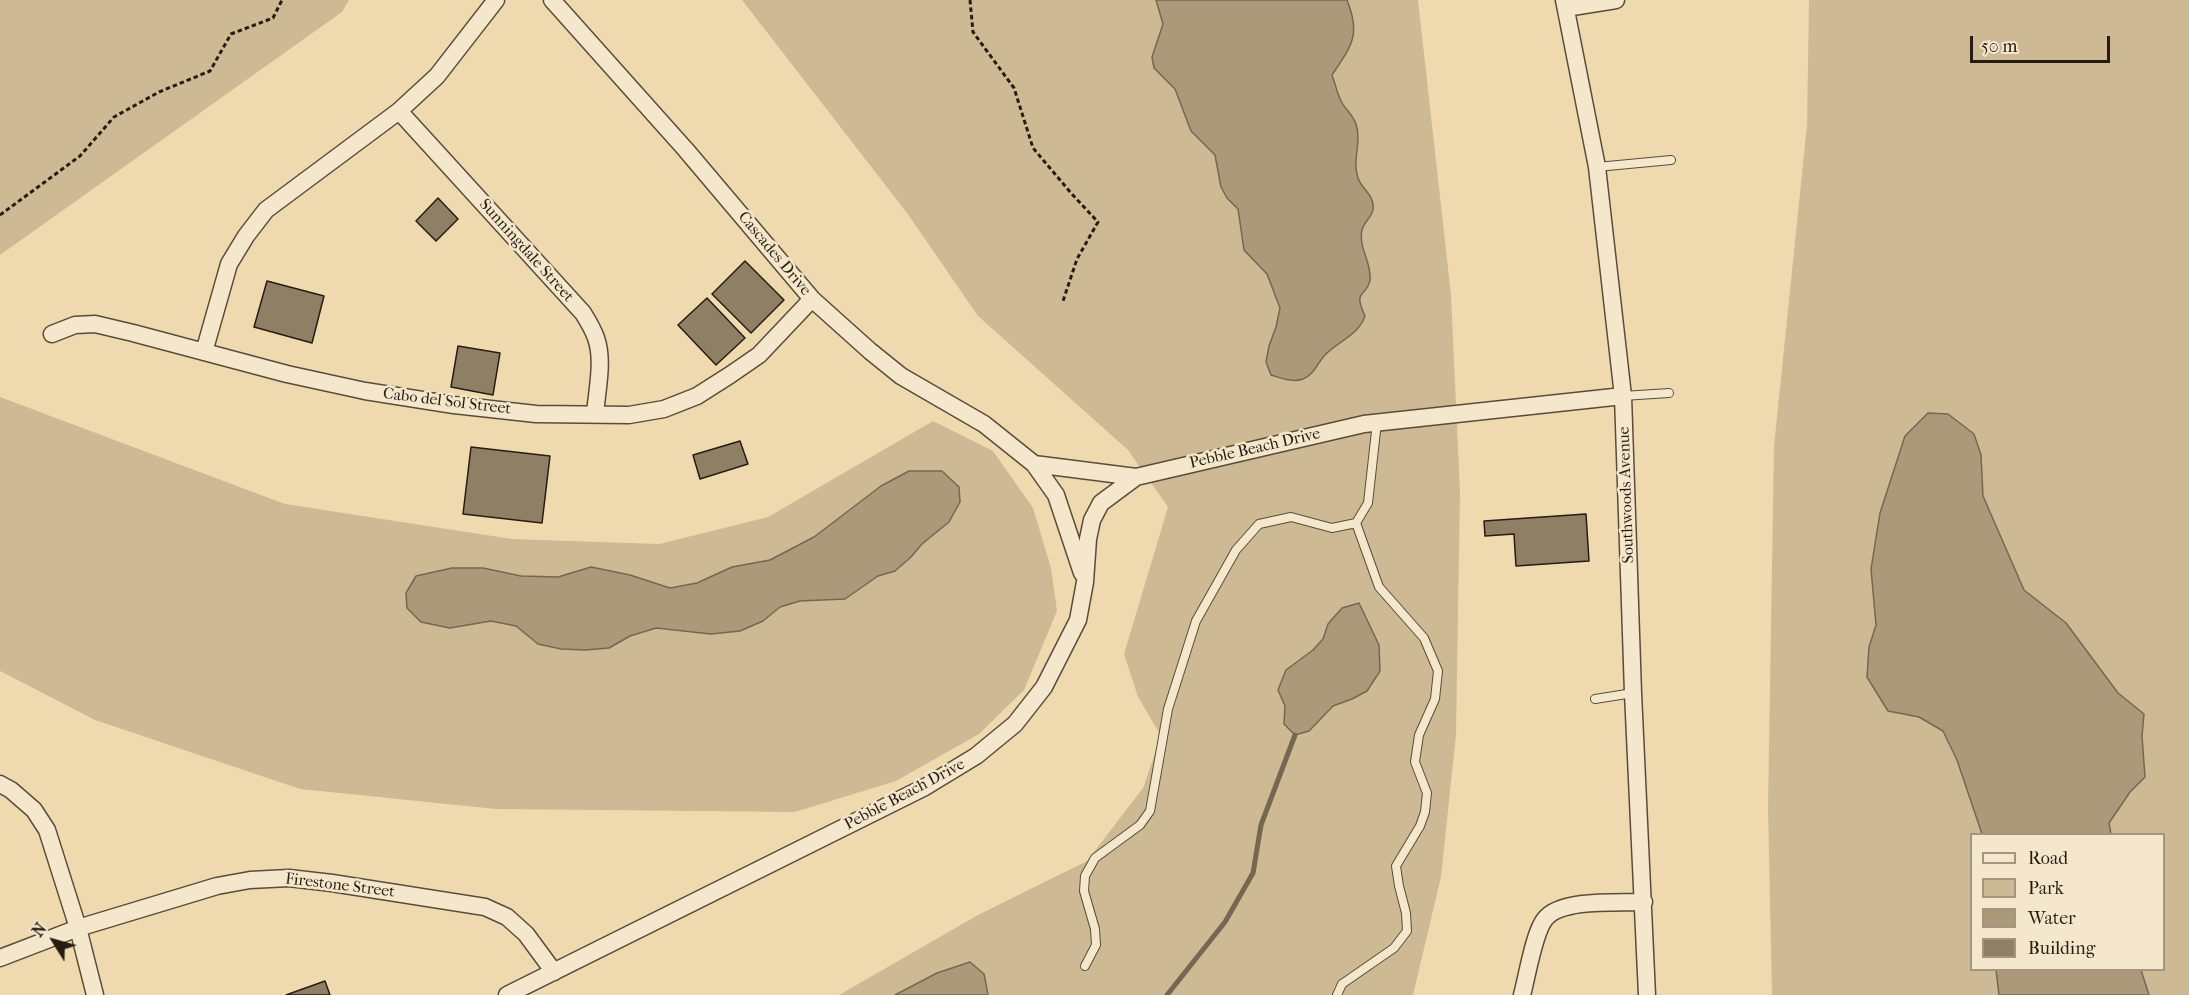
<!DOCTYPE html>
<style>
body{margin:0}
#map{position:relative;width:2189px;height:995px;overflow:hidden;background:#efdab0;font-family:"IM FELL French Canon",serif}
canvas{display:block}
.legend{position:absolute;left:1970px;top:833px;width:195px;height:138px;box-sizing:border-box;background:#f5e7cc;border:2px solid #a39681;margin:0;padding:8px 10px;list-style:none;font-size:18px;color:#271c11}
.legend li{display:flex;align-items:center;gap:12px;height:30px}
.legend b{width:30px;border:2px solid #a39681}
.north{position:absolute;left:24px;top:911px;width:60px;height:60px;-webkit-text-stroke:4px #f5e7cc;paint-order:stroke;rotate:307deg;font-size:16px;font-weight:700;line-height:24px;text-align:center;color:#271c11}
.north::after{content:'';display:block;margin:auto;width:21px;height:27px;background:#271c11;clip-path:polygon(50% 0,100% 100%,50% 72%,0 100%)}
.scale{position:absolute;left:1970px;top:36px;width:140px;height:27px;box-sizing:border-box;border:3px solid #271c11;border-top:0;padding-left:8px;font-size:18px;line-height:21px;white-space:nowrap;color:#271c11;-webkit-text-stroke:4px #f5e7cc;paint-order:stroke}
</style>
<div id="map">
<canvas width="2189" height="995"></canvas>
<ul class="legend">
<li><b style="height:8px;background:#f5e7cc"></b>Road</li>
<li><b style="height:16px;background:#cdba95"></b>Park</li>
<li><b style="height:16px;background:#ab997a"></b>Water</li>
<li><b style="height:16px;background:#8f7f64"></b>Building</li>
</ul>
<div class="north">N</div>
<div class="scale">50 m</div>
</div>
<script>
const ctx = document.querySelector('canvas').getContext('2d');
ctx.lineJoin = 'round';
function fillPath(path, color) {
  ctx.fillStyle = color;
  ctx.fill(path, 'evenodd');
}
function stroke(path, color, width, dash) {
  ctx.strokeStyle = color;
  ctx.lineWidth = width;
  ctx.lineCap = dash ? 'butt' : 'round';
  ctx.setLineDash(dash || []);
  ctx.stroke(path);
}
function drawText(font, color, halo, rows, align = 'center') {
  ctx.font = font + ' "IM FELL French Canon",serif';
  ctx.lineWidth = 5;
  ctx.setLineDash([]);
  ctx.textBaseline = 'middle';
  ctx.strokeStyle = halo;
  ctx.fillStyle = color;
  for (const [text, x, y, turn = 0] of rows) {
    ctx.save();
    ctx.translate(x, y);
    ctx.rotate((+turn || 0) * Math.PI / 180);
    ctx.textAlign = isNaN(turn) ? turn : align;
    if (halo) ctx.strokeText(text, 0, 0);
    ctx.fillText(text, 0, 0);
    ctx.restore();
  }
}
fillPath(new Path2D(`
 M0,0h349l-7,12 -342,243z
 M742,0h676l33,295 9,197 -4,243 -15,142 -28,118h-574l139,-80 109,-54 56,-73 18,-52 -23,-39 -14,-43 44,-147 -40,-57 -150,-134 -71,-103z
 M1809,0h380v995h-417l-4,-188 6,-361 33,-321zM1972,834h192v136h-192z
 M0,397l285,107 227,35 147,5 109,-27 165,-96 60,30 40,57 18,60 6,43 -33,79 -45,44 -83,47 -101,31 -299,-3 -196,-20 -205,-69 -95,-49z`), '#cdba95');
const water = new Path2D(`
 M1156,0h191c14,35 5,45 -15,75 3,8 5,18 9,26 5,10 14,15 16,27 4,17 -5,33 1,50 4,12 17,17 15,32 -1,7 -10,13 -11,20 -4,17 10,33 8,50 -3,18 -18,8 -5,36 -7,20 -27,25 -40,39 -7,7 -11,20 -22,24 -10,4 -22,-1 -32,-4l-5,-13 3,-16 7,-19 4,-19 -13,-34 -23,-24 -6,-41 -11,-11 -6,-11 -6,-32 -24,-24 -16,-42 -21,-21 -2,-11 11,-33z
 M1928,413l20,1 26,20 7,21 2,41 41,94 42,33 52,70 26,21 -2,22 3,41 -15,15 -21,31 2,11h-129l-25,-74 -14,-29 -24,-14 -31,-6 -21,-34 2,-30 7,-22 -5,-56 9,-56 25,-77z
 M909,471h33l17,16 1,15 -11,20 -27,22 -11,13 -16,14 -17,5 -33,23 -45,2 -20,6 -17,14 -23,10 -29,3 -55,-6 -26,8 -21,12 -24,2 -24,-1 -23,-5 -22,-18 -25,-5 -41,7 -29,-6 -14,-14 -1,-15 10,-17 36,-8h31l38,8 37,1 33,-10 39,8 40,13 27,-5 35,-16 38,-7 44,-23 67,-51z
 M1359,603l20,42 1,26 -13,20 -15,8 -19,7 -24,25 -14,4 -11,-11 1,-18 -7,-16 8,-20 27,-20 10,-11 5,-15 14,-16z
 M970,962l14,12 4,21h-93l42,-22z
 M1996,970h145l8,25h-150z`);
fillPath(water, '#ab997a');
stroke(water, '#766750', 1.5);
stroke(new Path2D(`
 M1167,995l58,-73 28,-49 8,-48 34,-90`), '#766750', 5);
const building = new Path2D(`
 M438,198l20,21 -22,22 -20,-20z
 M745,261l39,39 -33,33 -39,-39z
 M267,281l57,15 -12,47 -58,-16z
 M707,298l38,40 -29,27 -38,-40z
 M458,346l42,7 -7,42 -42,-8z
 M740,441l8,23 -48,15 -7,-24z
 M471,447l79,9 -8,67 -79,-9z
 M1586,514l3,47 -73,5 -2,-32 -29,2 -1,-15z
 M325,981l5,14h-44z`);
fillPath(building, '#8f7f64');
stroke(building, '#271c11', 1.5);
const lane = new Path2D(`
 M1597,167l74,-7
 M1623,396l46,-3
 M1595,699l38,-6
 M1085,966l11,-21 -1,-16 -11,-38 1,-15 10,-18 45,-33 10,-14 18,-102 28,-88 40,-71 23,-26 32,-7 41,11 24,-5 12,-20 9,-81
 M1337,995l5,-11 52,-36 13,-17 -1,-18 -7,-27 -3,-20 24,-40 5,-14 2,-19 -12,-31 4,-27 16,-36 3,-28 -14,-33 -45,-51 -23,-64`);
const street = new Path2D(`
 M552,0l134,150 126,149 58,52 31,25 83,48 50,40 22,31 26,78
 M1564,0l33,167 26,229 10,297 14,302
 M1566,8l50,-8
 M399,111l184,202c5,8 10,16 13,25 8,22 1,52 -1,76
 M52,334l23,-9 20,-1 38,9 154,41 78,17 89,14 82,9 93,1 35,-6 33,-13 33,-21 29,-20 53,-56
 M204,352l25,-88 17,-28 20,-26 133,-99 38,-35 59,-76
 M1034,464l102,13
 M0,784l11,6 23,20 13,20 31,98 17,67
 M0,958l78,-30 139,-42 33,-6 39,-2 43,5 153,24 22,10 19,17 28,38
 M507,995l418,-208 51,-31 39,-32 29,-37 34,-67 7,-38 3,-43 4,-19 9,-17 35,-26 228,-53 259,-28
 M1522,995c5,-18 12,-63 23,-76 16,-21 75,-16 99,-17`);
stroke(lane, '#594c39', 10);
stroke(street, '#594c39', 19);
stroke(new Path2D(`
 M970,0l3,32 41,56 19,60 38,45 27,29 -21,37 -14,42
 M0,215l80,-59 34,-39 45,-25 51,-21 21,-37 42,-16 9,-18`), '#271c11', 3, [4.5, 3]);
stroke(lane, '#f5e7cc', 8);
stroke(street, '#f5e7cc', 16);
drawText('16px', '#271c11', '#f5e7cc', [
 ["Sunningdale Street",526,251,48],
 ["Cascades Drive",774,254,50],
 ["Cabo del Sol Street",447,402,7],
 ["Pebble Beach Drive",1255,449,-13],
 ["Southwoods Avenue",1627,495,-92],
 ["Pebble Beach Drive",905,795,-28],
 ["Firestone Street",340,886,7]
]);
</script>
